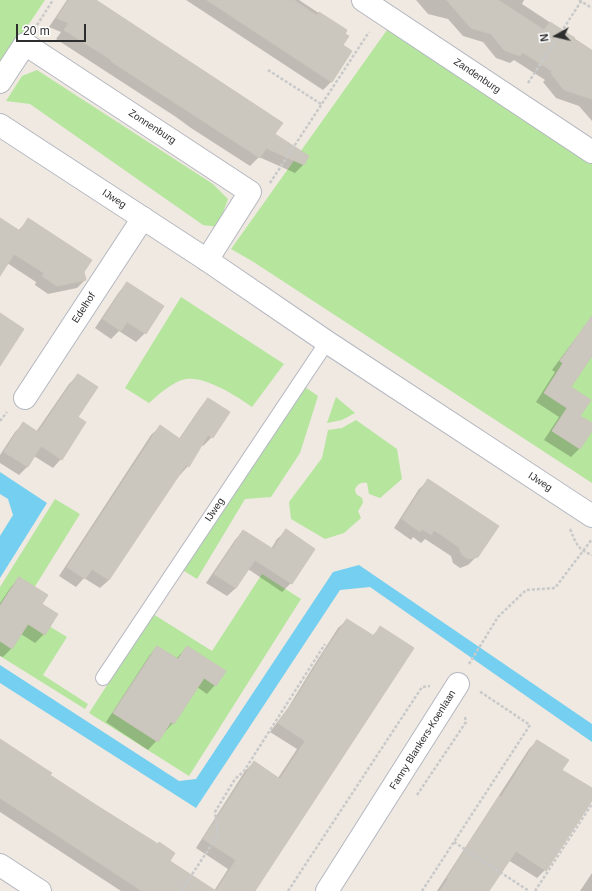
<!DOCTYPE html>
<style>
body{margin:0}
#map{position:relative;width:592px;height:891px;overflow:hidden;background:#efe9e1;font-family:Helvetica,sans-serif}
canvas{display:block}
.north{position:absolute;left:536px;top:16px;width:40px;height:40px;-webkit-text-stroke:3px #fff;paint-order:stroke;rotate:262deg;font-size:11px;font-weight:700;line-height:16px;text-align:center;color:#2e2e2e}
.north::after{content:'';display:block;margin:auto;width:14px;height:18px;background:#2e2e2e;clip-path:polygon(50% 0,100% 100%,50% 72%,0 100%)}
.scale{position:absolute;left:16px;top:24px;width:70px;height:18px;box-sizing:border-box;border:2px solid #2e2e2e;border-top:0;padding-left:5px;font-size:12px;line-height:14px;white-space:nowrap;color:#2e2e2e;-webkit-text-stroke:3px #fff;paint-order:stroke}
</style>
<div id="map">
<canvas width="592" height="891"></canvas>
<div class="north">N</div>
<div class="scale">20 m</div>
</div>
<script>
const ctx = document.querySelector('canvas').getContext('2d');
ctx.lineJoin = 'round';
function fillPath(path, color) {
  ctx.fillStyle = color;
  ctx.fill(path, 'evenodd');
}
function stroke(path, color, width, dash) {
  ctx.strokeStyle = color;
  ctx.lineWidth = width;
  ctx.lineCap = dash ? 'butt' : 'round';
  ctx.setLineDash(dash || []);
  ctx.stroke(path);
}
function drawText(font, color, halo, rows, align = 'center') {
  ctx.font = font + ' Helvetica,sans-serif';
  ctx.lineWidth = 3;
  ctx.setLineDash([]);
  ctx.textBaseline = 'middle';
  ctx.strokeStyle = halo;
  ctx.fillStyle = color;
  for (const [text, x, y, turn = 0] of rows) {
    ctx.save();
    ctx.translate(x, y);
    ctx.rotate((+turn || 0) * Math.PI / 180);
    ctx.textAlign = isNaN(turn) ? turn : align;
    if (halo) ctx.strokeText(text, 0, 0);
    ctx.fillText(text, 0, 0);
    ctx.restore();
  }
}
fillPath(new Path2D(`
 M0,0h45l-45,67z
 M387,30l205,132v321l-340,-222 -21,-12z
 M37,70l176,114 15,15 -10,28 -15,-2 -173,-121 -24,-3 16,-25z
 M181,297l103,67 -32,43c-15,-11 -51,-34 -70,-27 -12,4 -24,15 -33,23l-24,-15z
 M302,385l16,11 -18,57 -29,44 -26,2 -48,80 -16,-10z
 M336,397l19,16 -13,7 -15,3z
 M356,420l41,29 5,30 -22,19 -11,-4 -2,-11c-7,-1 -9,1 -12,6l1,5 6,4 1,5 -5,8 3,7 -17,15 -19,6 -34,-20 -2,-17 33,-44 6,-28 14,-2z
 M55,499l25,15 -59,95 46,28 -24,38 45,29 -3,5 -85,-53v-69z
 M262,574l39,25 -112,177 -100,-63 64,-99 59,37z`), '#b6e59e');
fillPath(new Path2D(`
 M0,472l47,31 -47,75v-42l13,-21 -5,-16 -8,-5z
 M359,565l233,159v18l-222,-155 -30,3 -144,218 -196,-125v-18l179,116 17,-2 137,-207z`), '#75cff0');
fillPath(new Path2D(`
 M67,0h27l210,164 -9,9 -36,-16 -9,9 -59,-38 -15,-11 -120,-78 5,-7 -12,-5z
 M186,0h113l47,31 -14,50 -9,9z
 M416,0h108l-2,4 70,46v71l-13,-15 -23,-8 -13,-16 2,-2 -31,-20 -4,3 -14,-5 -13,-16 -20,-6 -15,-17 -20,-5z
 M0,219l18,12 11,-12 54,53 2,8 -8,8 -29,6 -13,-9 1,-3 -29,-19 -7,9z
 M127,284l36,23 -18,26 -9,9 -17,-11 -8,8 -16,-11 24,-36z
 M577,338l15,9v7l-22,33 9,29 13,8v5l-12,19 -9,9 -27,-17 15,-23 -23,-15 19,-30 -3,-2 17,-23z
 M78,375l-17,84 -8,9 -19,-12 -6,10 -9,9 -19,-12v-8l15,-23 8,-8 13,8 33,-48z
 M208,399l4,38 -9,9 -2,-2 -13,22 -8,9 -2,-1 -69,106 -9,8 -16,-10 -8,9 -17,-11 92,-141 9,-8 19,12 21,-31z
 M428,481l49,75 -9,9 -8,3 -7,-5 -2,-7 -26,-17 -4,4 -8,-6 -2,3 -17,-12 25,-39z
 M243,531l28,18 6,-10 9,-8 5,52 -9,9 -34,-23 -12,19 -9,8 -21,-13 29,-43z
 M19,578l22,26 3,30 -9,9 -14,-9 -10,15 -8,8 -3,-1v-53l11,-16z
 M347,620l25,16 9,-9 -126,264h-134l-121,-79v-72l169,121 45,30 14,-22 -32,-21 49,-77 9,-9 24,16 19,-29 -27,-17 18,-24 25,-41 25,-39z
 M157,647l19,12 11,-12 28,38 -8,9 -10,-7 -24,36 -25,27 -42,-28 43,-66z
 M537,741l24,30 31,19v9l-47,71 -8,8 -29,-18 -20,31h-51l92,-142z
 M592,873v18h-12z`), '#0003');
const building = new Path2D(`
 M69,0h27l187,123 -8,11 34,22 -5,9 -38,-17 -6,10 -148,-96 -2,-3 -46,-29 5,-7 -12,-5z
 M207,0h87l23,16 2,-4 28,18 -2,4 4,2 -6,9 9,6 -20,31z
 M447,0h51l46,30 6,-8 25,16 -1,1 18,12v48l-28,-9 -13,-17 1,-2 -30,-19 -2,4 -16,-6 -13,-16 -20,-6z
 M0,218l20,13 8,-13 64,42 -8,12 2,8 -29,6 -15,-10 2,-3 -30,-19 -14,22z
 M127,282l37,24 -18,28 -19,-12 -6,9 -18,-12z
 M0,313l24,16 -24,37z
 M592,316v40l-21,31 20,13 -11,16 12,7v8l-12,18 -28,-18 15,-23 -23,-15 19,-30 -3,-2z
 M78,374l20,13 -20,30 8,5 -24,38 -21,-14 -13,21 -24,-15 19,-30 15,10z
 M208,398l22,14 -17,26 -5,-3 -19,32 -3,-2 -77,115 -17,-11 -7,10 -18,-12 93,-142 20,14z
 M428,479l71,47 -21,31 -9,2 -7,-4 -3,-8 -25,-17 -3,5 -9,-6 -2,3 -18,-13z
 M286,529l29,20 -23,35 -37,-24 -19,28 -22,-14 29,-44 30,19z
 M19,577l29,18 -6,9 16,10 -13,21 -17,-11 -16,25 -12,-8v-35z
 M347,619l27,17 6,-10 34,22 -159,243h-39l20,-31 -33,-21 51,-78 26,18 25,-38 -27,-18 18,-25 25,-41z
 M157,646l21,13 9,-13 39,25 -10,15 -12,-8 -30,46 -3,-2 -13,20 -45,-29z
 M0,739l44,29 8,5 -2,2 46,30 62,39 1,-2 16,11 -5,8 46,30h-74l-142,-93z
 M537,740l32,20 -7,10 30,18v12l-2,4 -44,67 -30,-20 -27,40h-49l8,-12 -1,-1 52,-82 2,1z`);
fillPath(building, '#cbc7bf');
stroke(building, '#cbc5ba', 1);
const service = new Path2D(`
 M103,678l224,-336`);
const minor = new Path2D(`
 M363,0l229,152
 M0,82l25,-38 225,148 -43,68
 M25,398l118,-180
 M0,865l40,26
 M327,891l131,-207`);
const tertiary = new Path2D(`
 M0,125l207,135 120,82 265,174`);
stroke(service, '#b4b7c1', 16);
stroke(minor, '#b4b7c1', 24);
stroke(tertiary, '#b4b7c1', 24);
stroke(new Path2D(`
 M579,0l13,8
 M37,25l16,-25
 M268,70l53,34
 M528,83l54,-83
 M270,183l99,-151
 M0,421l7,-9
 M570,529c6,14 7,20 22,26
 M469,664l29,-47 28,-27 29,-2 37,-49
 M417,795l49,-73 -1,-5
 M454,842l75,49
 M181,891l37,-56 -3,-23 20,-33 9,-8 81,-127
 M288,891l134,-204 8,-1
 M422,891l108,-166 -51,-34
 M535,891l57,-87`), '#c9c9c9', 2.5, [3, 2]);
stroke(service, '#fff', 14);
stroke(minor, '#fff', 22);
stroke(tertiary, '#fff', 22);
drawText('10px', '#2e2e2e', '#fff', [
 ["Zandenburg",477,76,34],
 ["Zonnenburg",152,127,33],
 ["IJweg",114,199,33],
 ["Edelhof",84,308,-57],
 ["IJweg",540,482,33],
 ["IJweg",215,510,-56],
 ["Fanny Blankers-Koenlaan",423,740,-58]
]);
</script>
